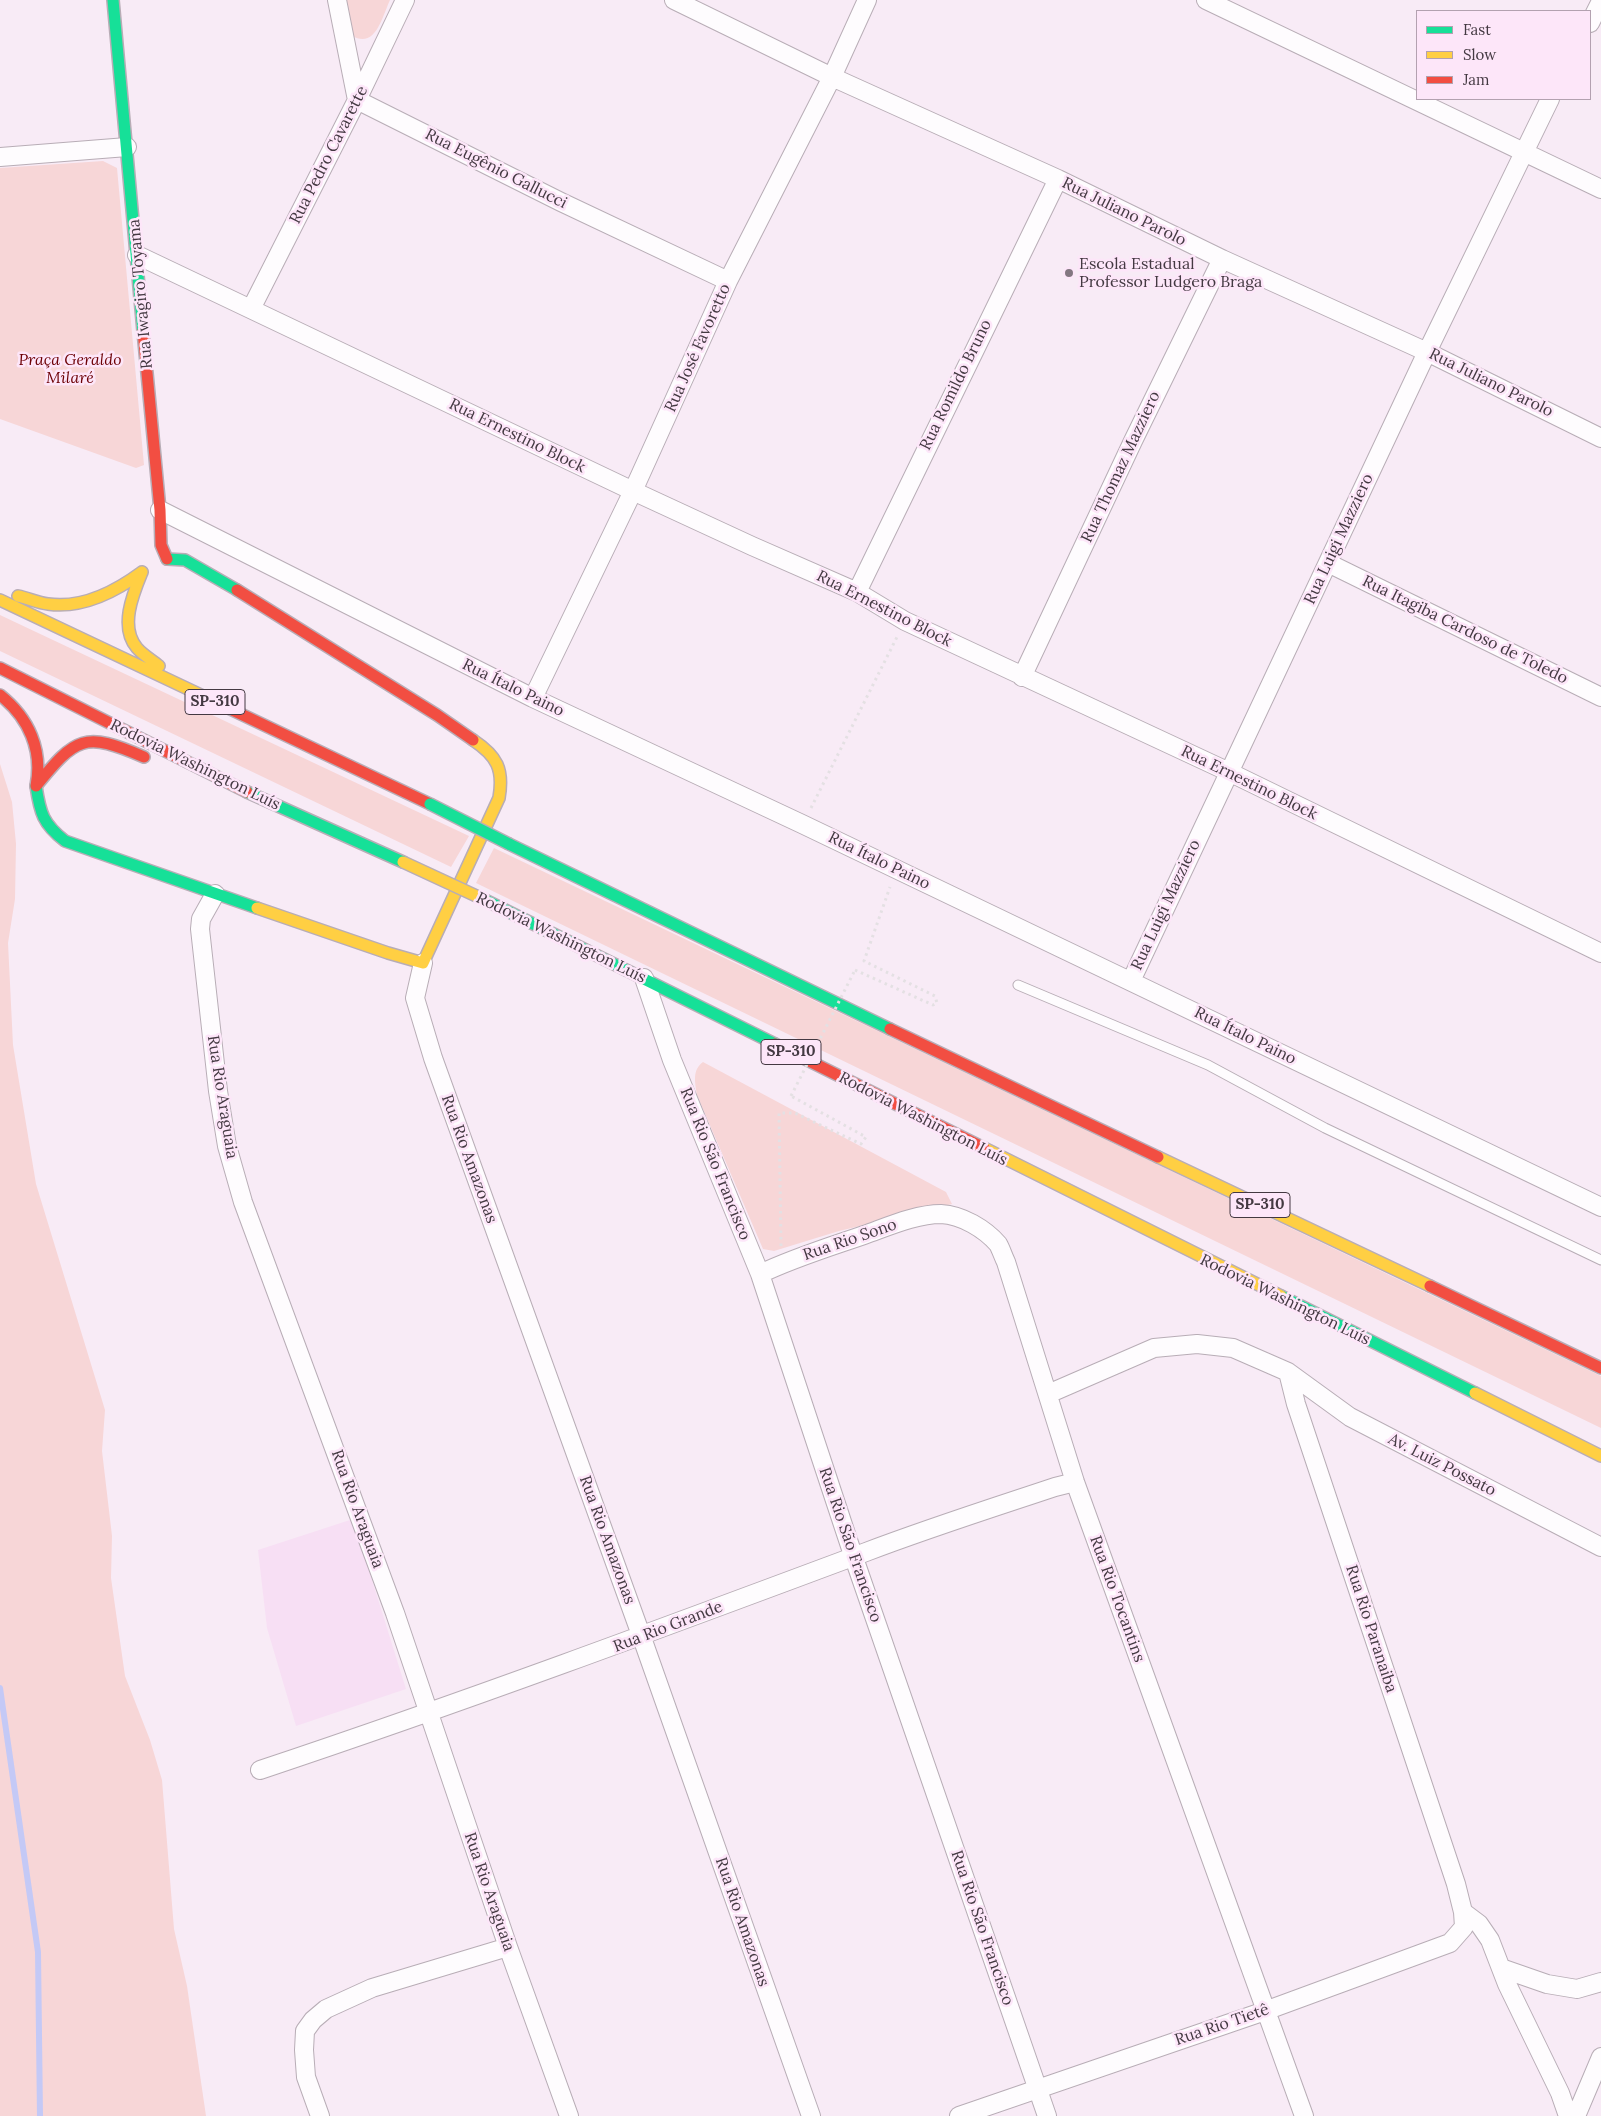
<!DOCTYPE html>
<meta charset="utf-8">
<style>
body{margin:0}
#map{position:relative;width:1601px;height:2116px;overflow:hidden;background:#f8ebf6;font-family:Lora,serif}
canvas{display:block}
.legend{position:absolute;left:1416px;top:10px;width:175px;height:90px;box-sizing:border-box;background:#fde6f9;border:1px solid #b3a1b0;margin:0;padding:6px 9px;list-style:none;font-size:15px;color:#443942}
.legend li{display:flex;align-items:center;gap:10px;height:25px}
.legend b{width:25px;border:1px solid #b3a1b0}
</style>
<div id="map">
<canvas width="1601" height="2116"></canvas>
<ul class="legend">
<li><b style="height:6px;background:#16e098"></b>Fast</li>
<li><b style="height:6px;background:#ffcf43"></b>Slow</li>
<li><b style="height:6px;background:#f24e42"></b>Jam</li>
</ul>
</div>
<script>
const ctx = document.querySelector('canvas').getContext('2d');
ctx.lineJoin = 'round';
function fillPath(path, color) {
  ctx.fillStyle = color;
  ctx.fill(path, 'evenodd');
}
function stroke(path, color, width, dash) {
  ctx.strokeStyle = color;
  ctx.lineWidth = width;
  ctx.lineCap = dash ? 'butt' : 'round';
  ctx.setLineDash(dash || []);
  ctx.stroke(path);
}
function drawText(font, color, halo, rows, align = 'center') {
  ctx.font = font + ' Lora,serif';
  ctx.lineWidth = 5;
  ctx.setLineDash([]);
  ctx.textBaseline = 'middle';
  ctx.strokeStyle = halo;
  ctx.fillStyle = color;
  for (const [text, x, y, turn = 0] of rows) {
    ctx.save();
    ctx.translate(x, y);
    ctx.rotate((+turn || 0) * Math.PI / 180);
    ctx.textAlign = isNaN(turn) ? turn : align;
    if (halo) ctx.strokeText(text, 0, 0);
    ctx.fillText(text, 0, 0);
    ctx.restore();
  }
}
fillPath(new Path2D(`
 M353,1519l53,170 -110,37 -29,-98 -9,-78z`), '#f7dff4');
fillPath(new Path2D(`
 M345,0h45c-8,17 -14,49 -38,36z
 M103,161l14,7 27,297 -8,3 -136,-49v-251z
 M0,615l36,17 433,204 -18,31 -451,-216z
 M0,764l12,38 4,42 -1,55 -7,44 5,102 23,139 69,226 -3,41 10,85 -1,42 14,98 25,64 12,40 12,149 13,57 19,130h-206z
 M494,848l1107,528v52l-1125,-545z
 M703,1062l243,130 6,12 -113,27 -65,20 -11,-2 -66,-154c-2,-13 -5,-25 6,-33z`), '#f7d6d7');
stroke(new Path2D(`
 M0,1688l38,264 2,164`), '#c4c9f6', 6);
const lane = new Path2D(`
 M1018,985l190,80 117,63 276,132`);
const street = new Path2D(`
 M337,0l20,100 204,102 167,79
 M674,0l158,77 226,102 164,80 205,93 174,86
 M1206,0l395,189
 M1590,23l11,-22
 M0,157l127,-10
 M137,255l496,236 119,55 105,46 48,29 324,151 372,181
 M251,309l106,-209 48,-100
 M160,510l373,188 269,126 799,383
 M1328,563l273,134
 M857,592l201,-413
 M1022,677l111,-236 89,-182
 M533,698l100,-207 95,-210 104,-204 35,-77
 M215,894l-14,25 -1,10 18,162 9,55 16,56 152,411 113,334 61,169
 M423,963l-8,35 18,60 208,577 170,481
 M644,978l28,82 88,214 94,284 193,558
 M1131,981l296,-629 123,-253
 M760,1274c33,-16 69,-27 104,-39 23,-8 52,-21 77,-21 21,1 44,15 57,30 3,5 5,12 8,18l69,220 229,634
 M1288,1372l62,45 251,130
 M260,1770c204,-68 405,-143 606,-218 63,-24 126,-44 189,-65l20,-5
 M1463,1912l16,12 11,16 17,44 53,109 8,23
 M1501,1968l46,16 30,5 24,-7
 M320,2116l-14,-39 -2,-27 1,-19 8,-11 13,-11 46,-21 136,-41
 M959,2116l306,-105 185,-68 14,-16 -1,-15 -7,-28 -160,-480 -8,-32 -55,-24 -36,-4 -43,4 -106,46
 M1576,2116l25,-59`);
const fast = new Path2D(`
 M113,0l30,331
 M167,559l18,1 52,30
 M36,786c4,27 7,38 29,55l192,67
 M247,792l156,70
 M509,844l381,185
 M485,900l290,144
 M1281,1296l194,97`);
const slow = new Path2D(`
 M142,572c-9,22 -23,55 -5,76 6,7 15,12 22,18
 M18,596c10,2 20,7 30,8 35,5 67,-12 94,-32
 M0,600l205,97
 M257,908l131,45 35,10 76,-165c5,-29 -2,-42 -26,-58
 M984,1148l297,148
 M1158,1157l272,129
 M1475,1393l126,63`);
const jam = new Path2D(`
 M143,331l17,179 1,35 6,14
 M237,590l200,125 36,25
 M0,668l247,124
 M0,695c29,23 43,55 36,91
 M205,697l225,107
 M36,786c40,-49 48,-55 108,-29
 M890,1029l268,128
 M775,1044l209,104
 M1430,1286l171,82`);
stroke(lane, '#b8adb6', 11);
stroke(street, '#b8adb6', 20);
stroke(fast, '#b8adb6', 14);
stroke(slow, '#b8adb6', 14);
stroke(jam, '#b8adb6', 14);
stroke(new Path2D(`
 M811,808l86,-171
 M855,970l78,35 4,-2 -2,-7 -71,-35 26,-74
 M781,1246l-2,-133h16l66,31 5,-7 -75,-41`), '#e4e0e3', 3, [2.5, 4]);
stroke(lane, '#fefcfe', 9);
stroke(street, '#fefcfe', 18);
stroke(fast, '#16e098', 11);
stroke(slow, '#ffcf43', 11);
stroke(jam, '#f24e42', 11);
const fastBridge = new Path2D(`
 M430,804l79,40`);
const slowBridge = new Path2D(`
 M403,862l82,38`);
stroke(fastBridge, '#b8adb6', 14, []);
stroke(slowBridge, '#b8adb6', 14, []);
stroke(new Path2D(`
 M791,1096l64,-126`), '#e4e0e3', 3, [2.5, 4]);
stroke(fastBridge, '#16e098', 11);
stroke(slowBridge, '#ffcf43', 11);
for (const [x, y, r, color] of [
 [1069,273,5,"#837781"]
]) {
  const dot = new Path2D();
  dot.arc(x, y, r, 0, 2 * Math.PI);
  ctx.fillStyle = color;
  ctx.fill(dot);
  stroke(dot, '#fde6f9', 2);
}
for (const [x, y, w] of [
 [215,702,60],
 [791,1052,60],
 [1260,1205,60]
]) {
  const box = new Path2D();
  box.roundRect(x - w / 2, y - 12.5, w, 25, 4);
  ctx.fillStyle = '#fde6f9';
  ctx.fill(box);
  stroke(box, '#443942', 1);
}
drawText('bold 15px', '#443942', null, [
 ["SP-310",215,702],
 ["SP-310",791,1052],
 ["SP-310",1260,1205]
]);
drawText('16px', '#443942', '#fde6f9', [
 ["Rua Pedro Cavarette",329,155,-63],
 ["Rua Eugênio Gallucci",496,169,27],
 ["Rua Juliano Parolo",1124,212,26],
 ["Rua Iwagiro Toyama",141,294,-95],
 ["Rua José Favoretto",698,348,-66],
 ["Rua Juliano Parolo",1491,383,26],
 ["Rua Romildo Bruno",956,385,-64],
 ["Rua Ernestino Block",517,436,26],
 ["Rua Thomaz Mazziero",1121,467,-65],
 ["Rua Luigi Mazziero",1339,539,-65],
 ["Rua Ernestino Block",884,609,27],
 ["Rua Itagiba Cardoso de Toledo",1465,630,26],
 ["Rua Ítalo Paino",513,688,26],
 ["Rodovia Washington Luís",195,765,26],
 ["Rua Ernestino Block",1249,783,26],
 ["Rua Ítalo Paino",879,861,26],
 ["Rua Luigi Mazziero",1166,905,-65],
 ["Rodovia Washington Luís",561,938,26],
 ["Rua Ítalo Paino",1245,1036,26],
 ["Rua Rio Araguaia",222,1097,81],
 ["Rodovia Washington Luís",923,1119,27],
 ["Rua Rio Amazonas",469,1159,70],
 ["Rua Rio São Francisco",715,1164,68],
 ["Rua Rio Sono",850,1240,-19],
 ["Rodovia Washington Luís",1285,1300,26],
 ["Av. Luiz Possato",1442,1465,27],
 ["Rua Rio Araguaia",357,1509,70],
 ["Rua Rio Amazonas",607,1540,70],
 ["Rua Rio São Francisco",850,1545,71],
 ["Rua Rio Tocantins",1117,1599,70],
 ["Rua Rio Grande",668,1627,-21],
 ["Rua Rio Paranaiba",1371,1629,72],
 ["Rua Rio Araguaia",489,1892,71],
 ["Rua Rio Amazonas",742,1922,71],
 ["Rua Rio São Francisco",982,1928,71],
 ["Rua Rio Tietê",1222,2025,-19]
]);
drawText('16px', '#443942', '#fde6f9', [
 ["Escola Estadual",1079,264],
 ["Professor Ludgero Braga",1079,282]
], 'left');
drawText('italic 16px', '#6d0005', '#fde6f9', [
 ["Praça Geraldo",70,360],
 ["Milaré",70,378]
]);
</script>
